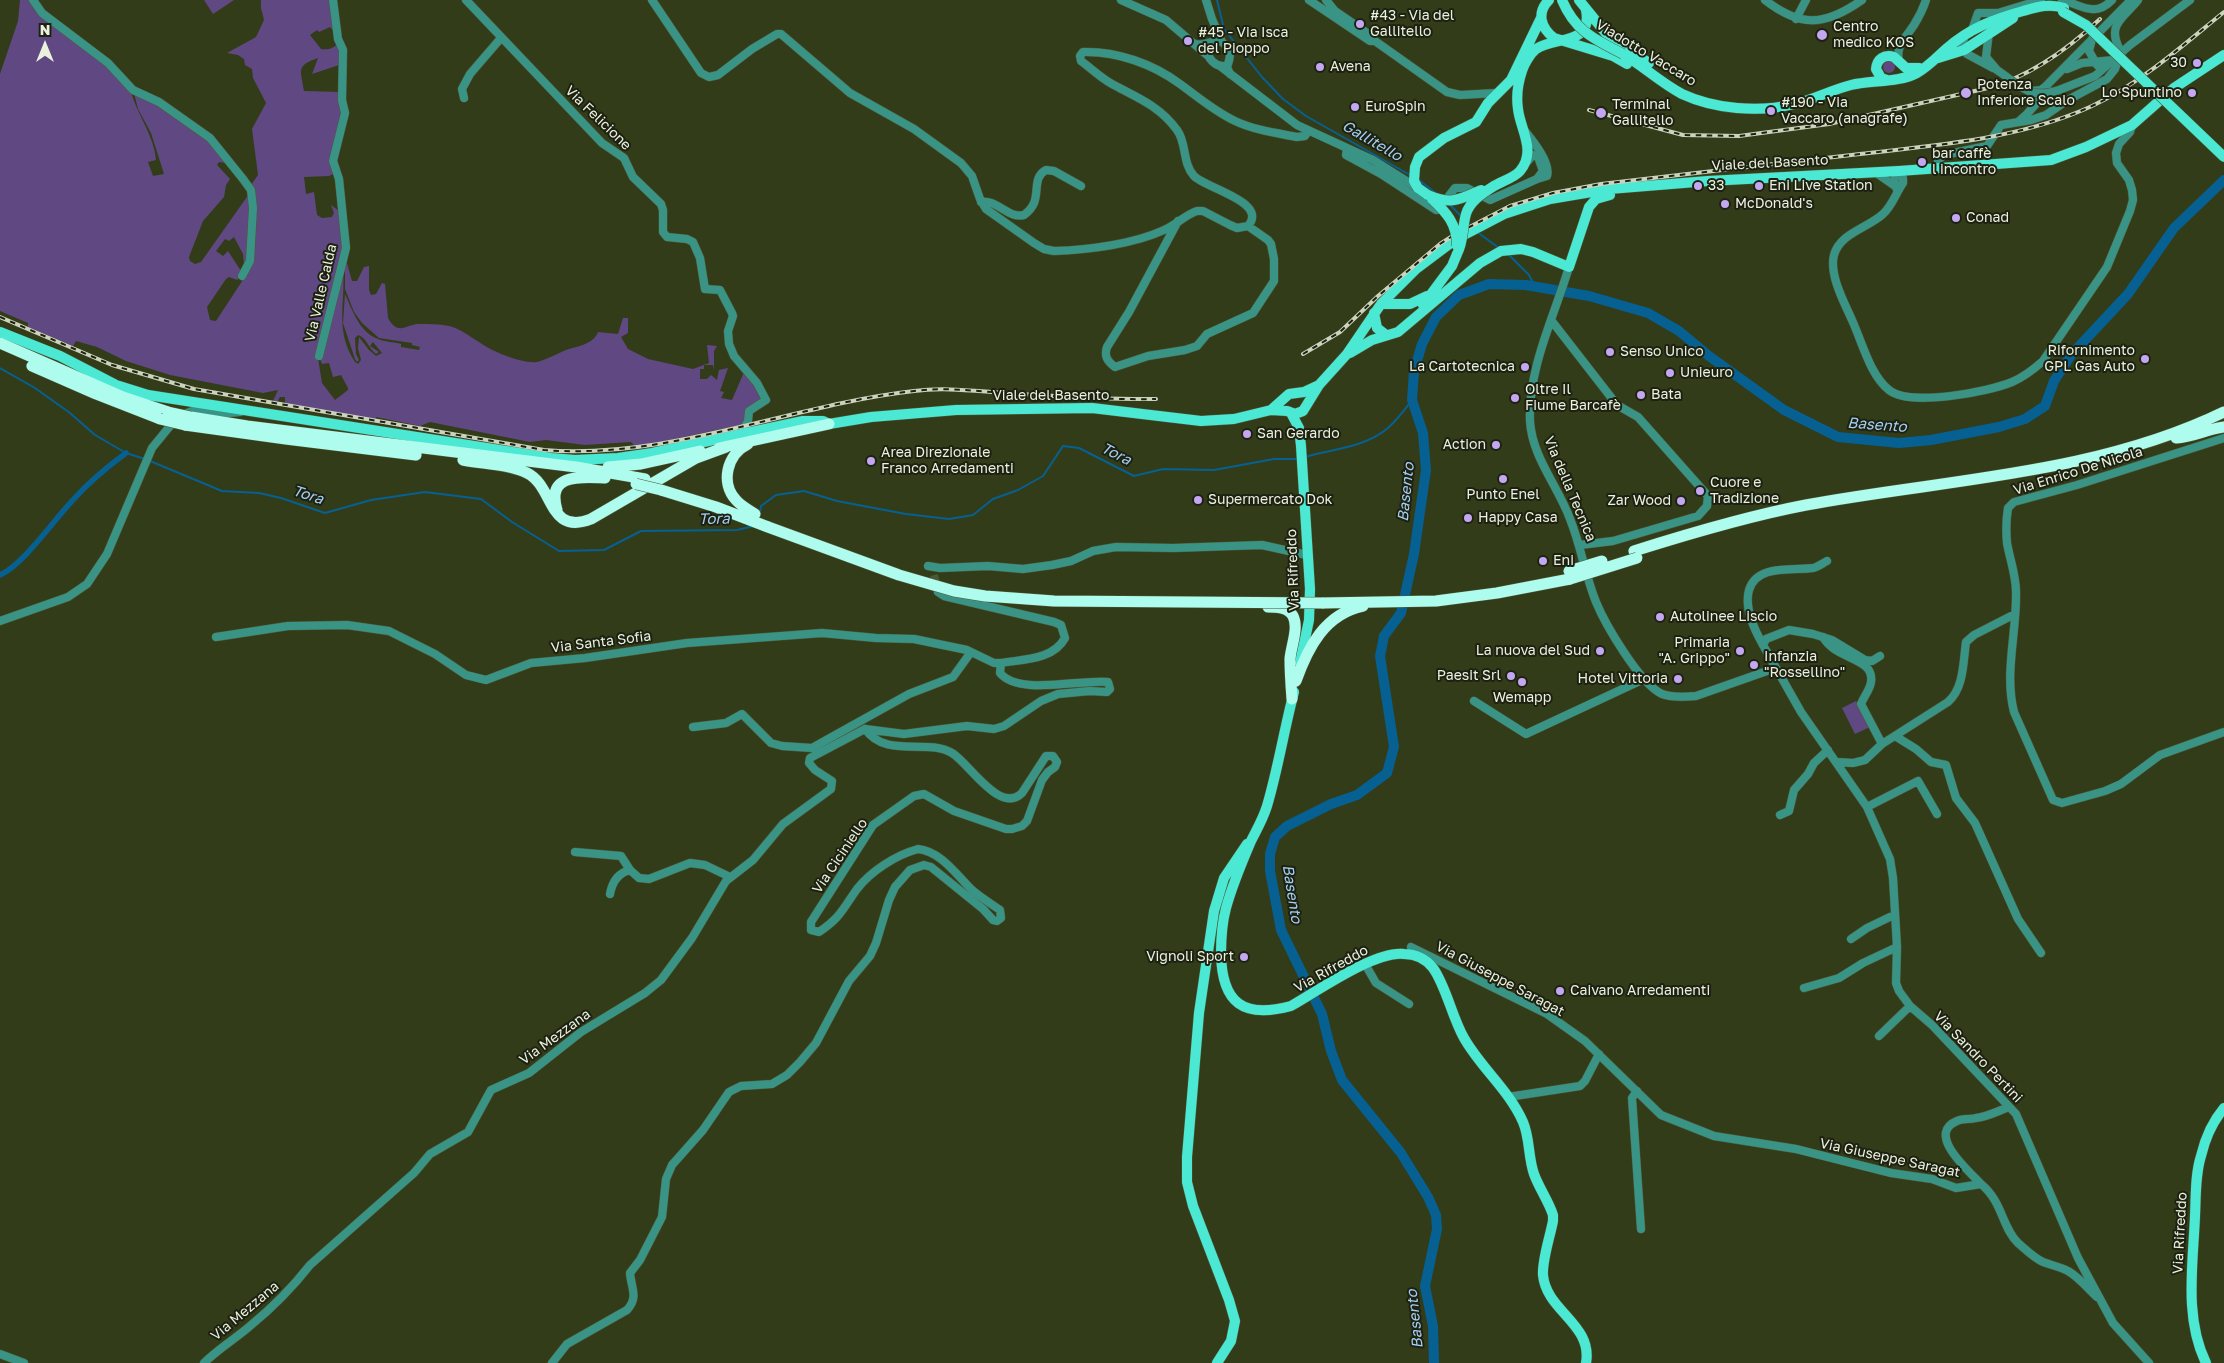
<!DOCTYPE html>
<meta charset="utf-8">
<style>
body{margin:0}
#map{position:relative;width:2224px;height:1363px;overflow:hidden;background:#333c18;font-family:"Golos Text",sans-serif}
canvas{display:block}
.north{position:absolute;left:20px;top:20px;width:50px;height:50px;-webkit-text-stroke:4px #1d2112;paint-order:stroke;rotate:0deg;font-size:14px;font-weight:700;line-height:20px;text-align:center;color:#eaf1dc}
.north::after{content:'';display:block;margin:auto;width:18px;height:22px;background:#eaf1dc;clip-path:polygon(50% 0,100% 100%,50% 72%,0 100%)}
</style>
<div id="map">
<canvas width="2224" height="1363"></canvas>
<div class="north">N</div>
</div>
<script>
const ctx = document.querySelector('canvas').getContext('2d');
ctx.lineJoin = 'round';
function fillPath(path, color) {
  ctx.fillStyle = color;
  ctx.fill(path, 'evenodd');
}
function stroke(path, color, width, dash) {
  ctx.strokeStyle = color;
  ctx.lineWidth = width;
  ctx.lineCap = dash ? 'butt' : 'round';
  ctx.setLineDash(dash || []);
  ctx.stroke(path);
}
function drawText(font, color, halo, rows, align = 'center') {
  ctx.font = font + ' "Golos Text",sans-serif';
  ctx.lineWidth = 4;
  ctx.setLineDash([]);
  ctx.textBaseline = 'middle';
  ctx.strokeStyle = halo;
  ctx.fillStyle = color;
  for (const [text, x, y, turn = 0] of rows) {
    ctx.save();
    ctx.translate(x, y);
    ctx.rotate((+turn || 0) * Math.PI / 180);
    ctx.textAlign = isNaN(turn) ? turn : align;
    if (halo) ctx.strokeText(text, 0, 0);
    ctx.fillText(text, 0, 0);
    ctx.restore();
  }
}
fillPath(new Path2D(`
 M20,0h13l97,88c6,26 24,46 26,72l-8,2 5,14 11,-2 -13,-41 -13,-24 -4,-16 3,-2 71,48 18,24 -7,-1 -2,3 13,14 -4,6 -2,12 -21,24 -14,36 1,4 5,3 6,-2 48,-68 2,56 -7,15 -1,-11 -9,-17 -5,4 -4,-2 -9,12 7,5 5,-5 15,23 -6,6 -8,-3 -3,2 -19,28 3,13 6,1 36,-55 2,-16 -3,-65 7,-10 -6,-46 14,-26 -13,-25 -1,-9 -7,-4 -1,-6 -6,-4 -11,-2 29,-16 8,-17 -3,-12v-8h72l5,36 -8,-9 -11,5 -2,-2 -7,5 11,14c9,1 14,-1 18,-8v24l-27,9 6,-16c-23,8 -17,12 -14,33l37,1 2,18 -6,30 -2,33 -6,3 -25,1 2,17 8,-2 3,23 5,3 10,-1 2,-4 -3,-8 11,8 2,22 -3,22 -23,101 4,25 13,17 13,-10v-2l-7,-13 -8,2 -4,-14 -7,1 -2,-5 23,-90c3,34 -9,61 12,93l3,2 3,-4 -3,-12 1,-11 10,13 7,6 6,-3 -9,-11 -3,4 9,6 -3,2c-7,-5 -10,-17 -18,-19l-3,3 1,16 3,6 -2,2 -2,-3 -12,-36 2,-29c7,15 14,38 33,45 7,3 16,3 23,5v3l18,3 1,-3 -8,-2v-2l-33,-5 -17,-15 -8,-11 -9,-23v-33l7,25h5l7,-14 5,-1v24l2,5 5,-1 6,-11 3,1 3,34c10,18 17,7 30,6 10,0 21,0 31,2 12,3 20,10 30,16 12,9 43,22 58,20 9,-2 23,-10 32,-13 11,-3 25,-6 29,-17l20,2 5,-16h5v15l-7,4 7,12 20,10 45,10 16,-6 -2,-18 10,1 -3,5v19l-1,-5h-9v4h-4v10h7l4,-4 6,5 2,-10 9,-2 -8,23 4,1 -3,6 11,2 12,-28 22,28 -15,7 -6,17 -109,23 -5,-5 -46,3 -39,-5 -16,2 -100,-20 -10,4 -44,-9 -1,4 -90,-17v-7h-5l-3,5 -4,-1 5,-11 -15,3 -93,-18 -44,-14 -29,-14 -21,-6 -3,5 -45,-19v-4l-28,-12v-237l18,-53z
 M204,0h30l-21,14z
 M1883 67a6 6 0 1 1 12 0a6 6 0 1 1-12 0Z
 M1856,701l14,26 -15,7 -13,-26z`), '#604882');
stroke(new Path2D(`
 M1217,0l7,29 38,48 21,22 23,17 104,59
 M1419,180l18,14
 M1450,205l11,11
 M1477,232l22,16
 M1509,255l20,20 6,11
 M0,368l35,20 35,25 25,22 31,18 19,6
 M1305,457c28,-8 62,-10 84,-30 9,-8 16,-18 23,-27
 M150,461l72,30 37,2 22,5 44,15 46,-13 54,-8 56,7 31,23 47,29 45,-1 37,-19 96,-1 17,-4
 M760,512l1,-6 15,-11 28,-4 33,10 69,13 43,5 24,-4 20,-16 25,-9 25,-14 20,-30 16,2 55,28 29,-7 51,1 60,-11h24`), '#066092', 2);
stroke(new Path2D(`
 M0,575c23,-10 54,-55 72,-74 16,-18 35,-34 54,-48`), '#066092', 5.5);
stroke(new Path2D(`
 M1434,1363l-1,-37 -8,-40 12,-57 -1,-14 -8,-18 -27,-44 -59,-73 -11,-29 -9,-37 -41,-84 -11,-59v-17l5,-17 12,-11 44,-22 26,-9 30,-22 7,-26 -14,-91 4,-20 17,-23 13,-59 12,-84 -3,-37 -11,-33 2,-29 8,-27 14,-27 23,-22 30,-11 37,1 63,11 59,17 31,18 30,25 75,54 54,27 61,6 32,-3 68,-13 26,-8 20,-13 9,-25 17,-26 57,-61 46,-66 50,-48`), '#066092', 10);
stroke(new Path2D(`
 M934,575l4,15`), '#4e5735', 8, [8, 4]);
const minor = new Path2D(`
 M33,0l9,13 66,50 25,27 26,12 51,36 33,41 8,11 2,18 -3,53 -8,15
 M466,0l136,143 22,15 9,19 28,27 2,6v22l4,5 20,2 6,3 7,16 5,31 15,1 12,23 1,3 -5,15 1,13 5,12 23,27 9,17 -17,11 -1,10 -7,12
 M652,0l49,73 8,4 9,-2 34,-26 25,-15h4l69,59 64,36 47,34 11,13 8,23 6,10 48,34 10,6 10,2c34,-1 80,-7 110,-21 12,-5 21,-15 33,-19h6l27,14 7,3 11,-2c21,-24 -43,-38 -54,-50 -12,-13 -7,-33 -17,-46 -17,-24 -41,-33 -65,-46 -11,-6 -20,-15 -31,-23l-1,-5 3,-4c34,-1 70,12 97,32 18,13 34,27 55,37 19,9 41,12 62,16l8,-1 3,-5
 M1121,0l45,20 41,35
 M1206,0l6,19 10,23
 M1309,0l61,41h5
 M1326,0l9,11 38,26 2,4 72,51 13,3 36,-2
 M1765,0c36,28 60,26 97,0
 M2062,0c19,5 33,18 50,0
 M1796,19l10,-19
 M1972,30l6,-17h20l43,-13
 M1989,32l-3,25 11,13
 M1965,35l-3,10 5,9 26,14
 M2092,39l-3,12 8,14
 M1196,44c10,3 16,-6 26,-2 10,8 9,14 5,25l3,7
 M1206,50c2,8 9,17 18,16
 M2120,50c-14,-26 4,-32 18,-50
 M1899,61c-4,-15 8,-25 15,-36 5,-8 9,-16 12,-25
 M1220,66l77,59 76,35 43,27
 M2067,69l15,-6 32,-3
 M2059,90l36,-14 35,-31 60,-45
 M2032,91l9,-1 4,-3 86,-87
 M464,98l-2,-9 8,-15 31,-36
 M2018,122l9,-8 21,-24
 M1525,131c8,10 26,32 22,45l-10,3
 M1347,149l-1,6 35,19 55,36h2l17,-22h12l23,12 47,-21 6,-8 -5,-14 -5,-2 -7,8
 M1938,167v-7l6,-5 43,-9 14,-21 30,-5 15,-5 20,-14 41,-22 8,-10 2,-6 -3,-3
 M1875,172l20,14
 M1897,190l-3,-10 5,-9 4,7v5c-7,10 -11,23 -20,31 -15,14 -43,19 -49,41 -5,20 10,47 18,65 10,22 18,55 37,70 21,17 99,2 123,-8 12,-5 22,-13 31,-21l64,-94 23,-56 3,-11 -1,-10 -3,-10 -12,-17 -1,-10 3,-9 11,-12 2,-7
 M981,202c16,-3 27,17 43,13 4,-3 8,-7 10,-12 5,-12 -1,-26 12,-33l8,1 27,15
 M1178,221l-49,91 -22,35c-3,9 0,14 8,20l33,-11 37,-6 12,-4 10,-12 46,-21 21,-32v-22l-3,-15 -3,-4 -20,-14
 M1569,267c-15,50 -41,101 -39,154 2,36 28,65 40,98 11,27 15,56 26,83 9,22 44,82 66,92 10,4 23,3 34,2l71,-25 7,-5
 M1551,320l66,85 21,12 70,79 -1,10 -9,10 -85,25 -33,4
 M319,356l27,-108 -7,-69 -6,-18 12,-48 -3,-13 1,-50 -5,-11 -5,-39
 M2224,438l-147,47 -63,17 -6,6c-2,12 -2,24 -1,35 3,17 9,32 9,49 1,40 -12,81 -2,120l39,88 9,3 43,-12 16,-7 39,-29 64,-23
 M928,566l12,2 48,-2 35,3 29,-4 19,-4 22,-10 23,-4 57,1 89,-3 45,10
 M0,621l68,-24 19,-13 20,-30 45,-106 18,-22 17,-13 8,-3 33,3 12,-1
 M216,637l72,-11 59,-1 42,6 46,23 31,21 20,5 45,-17 54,-5 102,-15 135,-10 54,5 38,1 53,11 27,13h7c23,-4 52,-3 64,-25l-4,-13 -7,-3 -110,-26 -6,-4
 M1823,637c12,23 52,20 48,45 -1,8 -7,14 -10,22l21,40
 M1763,645c-9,-16 -19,-37 -14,-55 8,-26 42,-19 64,-22 5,-1 10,-5 14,-7
 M1880,656l-8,5 -7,-1 -33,-20 -19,-6 -24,-4 -23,9 -3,6 38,67 66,95 23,52 3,19 4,69 -1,36 3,8 11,15 22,19 84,89 62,144 35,65 36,40
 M1474,701l52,33 118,-55
 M693,727l33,-4 16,-9 29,29 11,3 30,2 97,-54 44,-17 18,-25
 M865,729l39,5 63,-8 27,3 10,-3 37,-25 17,-7 32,-3 17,1 3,-3 -2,-7c-29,-3 -89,14 -108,-9l1,-10
 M1895,736l21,13 15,13 15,3 10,33 19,25 43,96 23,34
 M1837,762l16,1 12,-3 17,-16 66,-42c16,-14 15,-39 18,-60l8,-7 41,-21
 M1867,807l51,-26 19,33
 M1780,815l9,-4 5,-21 14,-16 6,-11 14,-13
 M575,852l46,4 9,14 9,8 10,1 41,-16 15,2 25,12
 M610,894c2,-11 8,-21 20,-24
 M1851,939l16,-11 27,-13
 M1411,947l136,67 38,27 76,74 53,21 82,13 95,24 41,6 24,9 25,-4c22,18 21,44 37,59 7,6 16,15 25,19 8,3 17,5 25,9 12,7 19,17 29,26
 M1365,964l11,19 33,21
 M1804,988l35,-10 24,-15 34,-16
 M1879,1036l31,-30
 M1637,1091l-5,7 9,131
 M1508,1097l72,-11 5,-5 14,-27
 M1981,1184c-11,-12 -56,-50 -24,-63 6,-3 13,-1 19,-3 11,-1 22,-7 33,-11
 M0,1354l24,9
 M204,1363c14,-14 31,-24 46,-37 22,-18 42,-38 60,-61l104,-92 16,-19 38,-22 23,-42 38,-17 52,-41 64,-39 16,-13 31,-42 34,-57 27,-21 30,-36 48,-35 1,-8 -17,-11 -6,-7 1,-5 55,-29
 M552,1363l15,-19 60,-34c12,-13 4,-22 3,-37l10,-13 22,-43 4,-38 6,-14 31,-35 26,-38 12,-6 31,-2 15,-9 13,-13 16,-19 33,-62 21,-25 6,-13 13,-43 6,-13 15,-17 14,-5 7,2 52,42 10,11 4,1 4,-3 -1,-8c-10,-7 -20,-13 -29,-21 -15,-15 -31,-38 -53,-40 -22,6 -47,22 -61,40 -15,21 -16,28 -38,43l-8,-2v-8l62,-97 41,-29 10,-2 30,17 52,18h6l10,-3 5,-5 15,-41 6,-8 7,-5 2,-5 -4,-6h-7l-24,37c-22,22 -53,-30 -70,-40 -25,-15 -66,6 -87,-24`);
const major = new Path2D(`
 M1549,0c-13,13 -8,28 5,38l59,18 14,8
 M1579,0l30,37 40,26
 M1623,54c20,12 38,29 59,40 32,15 77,19 112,10 19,-4 37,-14 57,-19 21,-5 47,-2 66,-12 12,-7 20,-16 29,-24 24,-21 48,-30 77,-38 14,-4 27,-8 41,-3
 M1938,58l26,-8 49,-32
 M1887,80l-6,-2 -5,-9c1,-10 8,-15 18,-12l12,11h13
 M1494,186c8,-5 20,-8 26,-15 17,-20 0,-42 -2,-62 -2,-13 0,-26 4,-38 2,-7 8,-17 14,-22 19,-13 57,-3 50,-39
 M1428,195l-10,-7 -4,-7 1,-14 4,-10 25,-19 32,-16 12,-19 23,-23 30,-62
 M1381,304h29l17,-8
 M1423,305l29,-39 5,-12
 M1374,313l3,15 9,7
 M0,332l60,24 56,29 32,10 403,63 24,2 43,-2 34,-5 151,-32h20l6,3 42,-7 85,-7 136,-2 109,13 33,-2 37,-9 16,1 8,3 8,-3 16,-26 28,-31 34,-50 35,-35 40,-30 48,-25 46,-15 59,-10 99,-8 191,-10 152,-11 35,-13 46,-22 42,-37 50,-33
 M1350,353l22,-13 26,-8 82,-69 21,-12 20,-2 12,3 36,15 20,-60 7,-8 14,-4
 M1271,410l18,-16 15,-2 15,-7
 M1291,413l8,15 2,18 9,143 -1,31 -9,43
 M1294,692c-10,38 -16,77 -27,114 -4,13 -10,23 -16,35 -9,21 -19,45 -25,67 -4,15 -5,31 -5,46 1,49 22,65 70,52 27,-15 83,-55 113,-52 11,0 22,5 29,14 13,18 19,49 31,70 17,30 45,52 59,84 7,16 5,35 11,52 5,14 14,26 19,41v6c-3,16 -11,39 -10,54 3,36 50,49 43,88
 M1217,1363l14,-22 4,-20 -6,-21 -36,-94 -6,-24v-25l12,-144 15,-102 10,-33 23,-34
 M2206,1363c-22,-45 -13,-98 -11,-147 1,-20 0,-41 6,-60 4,-17 12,-35 23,-48`);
const highway = new Path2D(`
 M0,343l123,54 45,15
 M32,366l64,28 64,25
 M191,417l56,9 329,41 69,12
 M185,425l101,14 130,16
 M2176,438c17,-1 31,-9 48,-11
 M748,444c-21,10 -28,39 -12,56 5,6 13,10 19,14
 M719,448l110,-24
 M463,460c20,4 45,4 64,13 27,13 21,63 64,46l105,-61 30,-11
 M608,467l33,-3 59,-13
 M661,490l55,17 52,20
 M557,510c-11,-37 24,-33 48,-32
 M1634,551c57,-18 114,-35 172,-46 140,-26 288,-30 418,-93
 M1322,603l114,-2 61,-8 73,-14
 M1268,607c8,0 20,0 25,9 6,12 -2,30 -3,43 0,14 1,27 2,40
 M1296,681c12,-34 29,-67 67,-75`);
stroke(minor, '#505937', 9);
stroke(major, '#505937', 11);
stroke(highway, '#505937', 12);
stroke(minor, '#399486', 8);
stroke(major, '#4be9d3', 10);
stroke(highway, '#aefcee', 11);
const rail = new Path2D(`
 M1589,110l94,25 56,1 90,-12 159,-36c43,-12 80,-39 112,-69
 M0,317l112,48 82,24 350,61c126,10 246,-45 370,-59 30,-4 60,0 91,2 50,3 101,7 151,6
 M1303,354l37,-22 38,-36 62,-52 14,-9 56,-29 43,-13 48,-9c87,-10 173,-20 259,-30 77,-9 161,-15 232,-48 49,-23 90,-60 132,-94`);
stroke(rail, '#ccd3bc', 4);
stroke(rail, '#1d2112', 2, [5.5]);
const minorBridge = new Path2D(`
 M1997,70c24,16 32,30 62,20`);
const majorBridge = new Path2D(`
 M1562,0c13,31 32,39 61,54
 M2063,12l23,13 138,132
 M1428,195c24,10 30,5 53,-5
 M1432,199c15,14 25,25 25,47
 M1457,254c7,-13 5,-26 9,-40 4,-13 17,-21 28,-28`);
const highwayBridge = new Path2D(`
 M168,412l23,5
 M160,419l25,6
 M636,484l25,6
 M768,527l131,48 55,16 31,5 69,5 268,2
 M1569,571l33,-10
 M1570,579l67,-21`);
stroke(minorBridge, '#505937', 9, []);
stroke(majorBridge, '#505937', 11, []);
stroke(highwayBridge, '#505937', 12, []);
stroke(minorBridge, '#399486', 8);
stroke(majorBridge, '#4be9d3', 10);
stroke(highwayBridge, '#aefcee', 11);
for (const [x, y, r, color] of [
 [1360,24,5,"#c4a7f1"],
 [1822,35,6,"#c4a7f1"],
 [1188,41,5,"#c4a7f1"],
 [2197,63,5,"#c4a7f1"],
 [1320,67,5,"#c4a7f1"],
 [1966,93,6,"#c4a7f1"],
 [2192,93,5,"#c4a7f1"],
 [1355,107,5,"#c4a7f1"],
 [1771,111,5,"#c4a7f1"],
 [1601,113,6,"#c4a7f1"],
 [1922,162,5,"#c4a7f1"],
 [1698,186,5,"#c4a7f1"],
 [1759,186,5,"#c4a7f1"],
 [1725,204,5,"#c4a7f1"],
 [1956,218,5,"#c4a7f1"],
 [1610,352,5,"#c4a7f1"],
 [2145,359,5,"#c4a7f1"],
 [1525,367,5,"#c4a7f1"],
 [1670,373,5,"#c4a7f1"],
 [1641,395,5,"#c4a7f1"],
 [1515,398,5,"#c4a7f1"],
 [1247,434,5,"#c4a7f1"],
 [1496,445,5,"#c4a7f1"],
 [871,461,5,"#c4a7f1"],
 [1503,479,5,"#c4a7f1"],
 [1700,491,5,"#c4a7f1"],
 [1198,500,5,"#c4a7f1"],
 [1681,501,5,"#c4a7f1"],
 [1468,518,5,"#c4a7f1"],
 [1543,561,5,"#c4a7f1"],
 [1660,617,5,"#c4a7f1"],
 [1600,651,5,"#c4a7f1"],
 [1740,651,5,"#c4a7f1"],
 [1754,665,5,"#c4a7f1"],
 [1511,676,5,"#c4a7f1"],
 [1678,679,5,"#c4a7f1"],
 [1522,682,5,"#c4a7f1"],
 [1244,957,5,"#c4a7f1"],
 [1560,991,5,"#c4a7f1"]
]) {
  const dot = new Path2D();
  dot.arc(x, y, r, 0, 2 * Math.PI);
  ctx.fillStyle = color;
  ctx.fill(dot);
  stroke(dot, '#1d2112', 2);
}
drawText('14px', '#eaf1dc', '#1d2112', [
 ["#43 - Via del",1370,16],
 ["Gallitello",1370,32],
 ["Centro",1833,27],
 ["medico KOS",1833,43],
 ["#45 - Via Isca",1198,33],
 ["del Pioppo",1198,49],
 ["30",2187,63,"right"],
 ["Avena",1330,67],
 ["Potenza",1977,85],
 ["Inferiore Scalo",1977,101],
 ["Lo Spuntino",2182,93,"right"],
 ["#190 - Via",1781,103],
 ["Vaccaro (anagrafe)",1781,119],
 ["Terminal",1612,105],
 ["Gallitello",1612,121],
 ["EuroSpin",1365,107],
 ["bar caffè",1932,154],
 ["l incontro",1932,170],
 ["33",1708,186],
 ["Eni Live Station",1769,186],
 ["McDonald's",1735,204],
 ["Conad",1966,218],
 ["Rifornimento",2135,351,"right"],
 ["GPL Gas Auto",2135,367,"right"],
 ["Senso Unico",1620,352],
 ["La Cartotecnica",1515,367,"right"],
 ["Unieuro",1680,373],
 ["Oltre Il",1525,390],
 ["Fiume Barcafè",1525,406],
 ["Bata",1651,395],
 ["San Gerardo",1257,434],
 ["Action",1486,445,"right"],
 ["Area Direzionale",881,453],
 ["Franco Arredamenti",881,469],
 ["Cuore e",1710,483],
 ["Tradizione",1710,499],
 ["Punto Enel",1503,495,"center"],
 ["Supermercato Dok",1208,500],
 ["Zar Wood",1671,501,"right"],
 ["Happy Casa",1478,518],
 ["Eni",1553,561],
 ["Autolinee Liscio",1670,617],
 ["Primaria",1730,643,"right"],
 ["\"A. Grippo\"",1730,659,"right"],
 ["La nuova del Sud",1590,651,"right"],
 ["Infanzia",1764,657],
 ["\"Rossellino\"",1764,673],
 ["Paesit Srl",1501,676,"right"],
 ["Hotel Vittoria",1668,679,"right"],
 ["Wemapp",1522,698,"center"],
 ["Vignoli Sport",1234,957,"right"],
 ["Caivano Arredamenti",1570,991]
], 'left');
drawText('14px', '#eaf1dc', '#1d2112', [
 ["Viadotto Vaccaro",1646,53,31],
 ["Via Felicione",598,118,44],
 ["Viale del Basento",1770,163,-3],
 ["Via Valle Calda",321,293,-77],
 ["Viale del Basento",1051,396],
 ["Via Enrico De Nicola",2078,471,-17],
 ["Via della Tecnica",1570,489,67],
 ["Via Rifreddo",1293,570,-92],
 ["Via Santa Sofia",601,642,-7],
 ["Via Ciciniello",840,856,-56],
 ["Via Rifreddo",1331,969,-29],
 ["Via Giuseppe Saragat",1500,979,28],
 ["Via Mezzana",555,1037,-36],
 ["Via Sandro Pertini",1978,1057,46],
 ["Via Giuseppe Saragat",1890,1158,12],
 ["Via Rifreddo",2180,1233,-87],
 ["Via Mezzana",245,1311,-40]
]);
drawText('italic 15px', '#a3cff1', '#1d2112', [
 ["Gallitello",1372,141,30],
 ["Basento",1877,425,4],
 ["Tora",1116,454,27],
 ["Basento",1406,492,-84],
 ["Tora",308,495,18],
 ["Tora",714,519,-1],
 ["Basento",1292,894,81],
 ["Basento",1415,1319,-96]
]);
</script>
